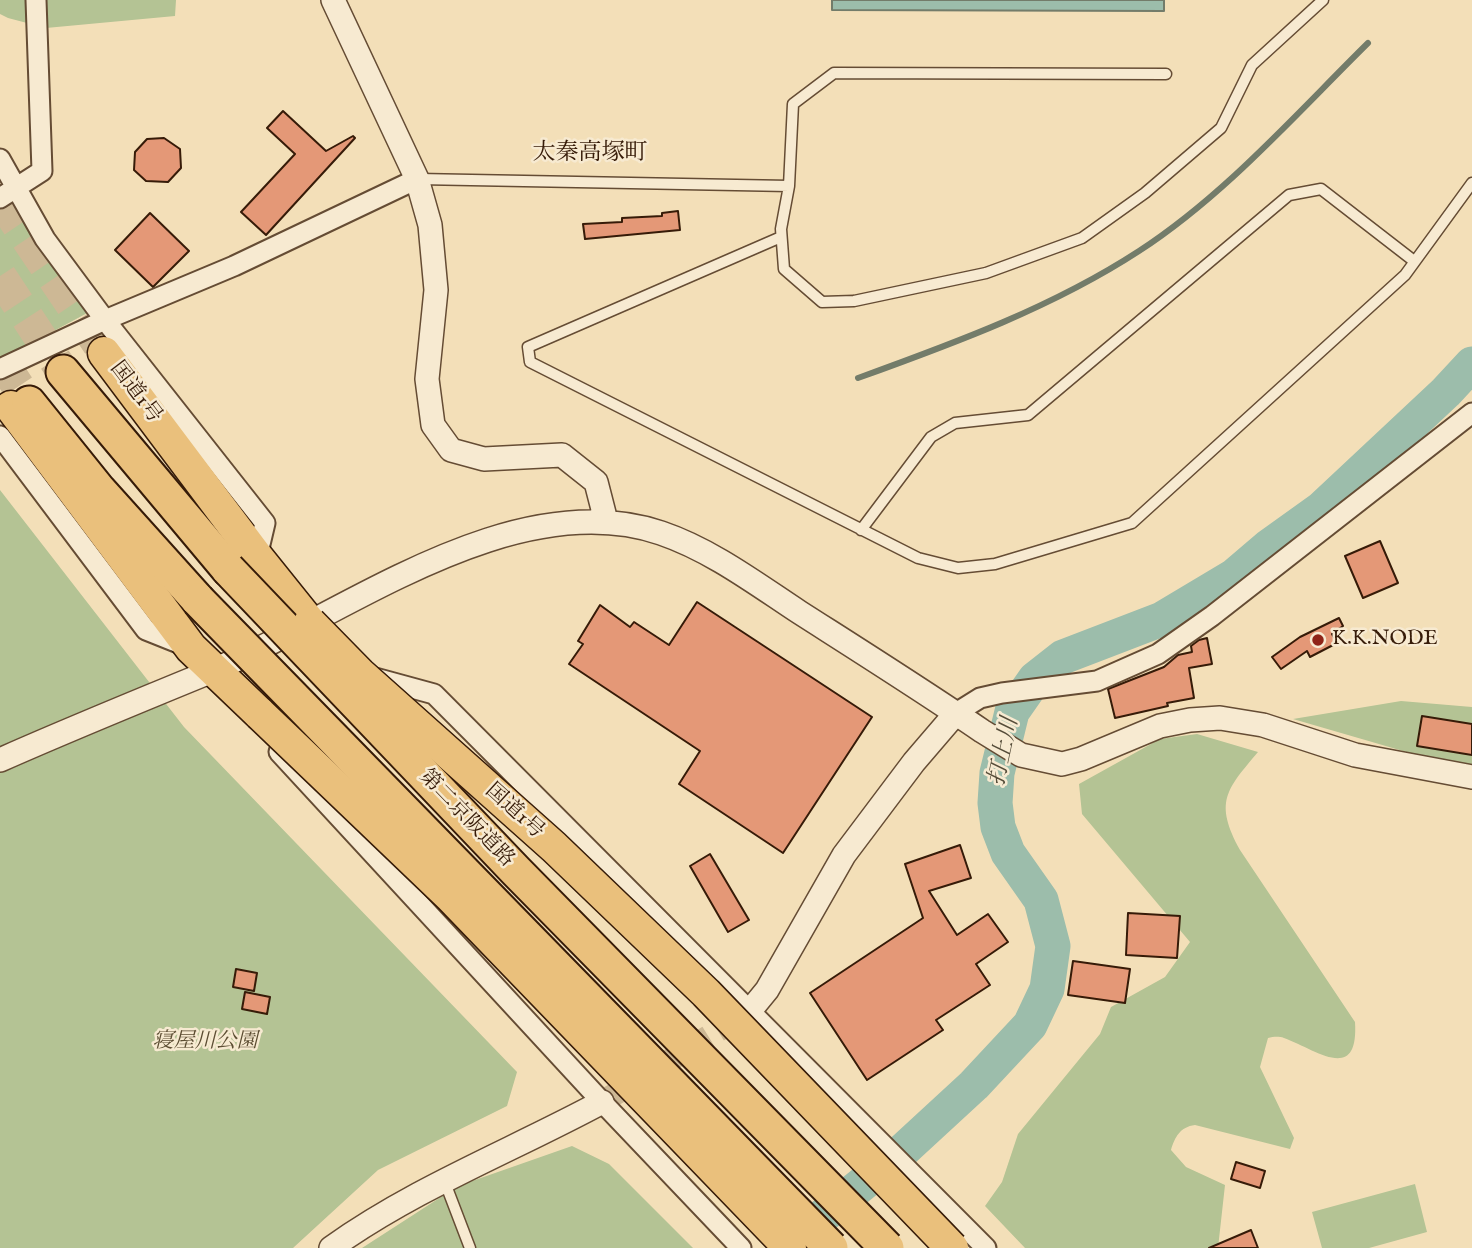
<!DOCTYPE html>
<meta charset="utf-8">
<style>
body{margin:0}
canvas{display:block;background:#f3dfb8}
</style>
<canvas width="1472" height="1248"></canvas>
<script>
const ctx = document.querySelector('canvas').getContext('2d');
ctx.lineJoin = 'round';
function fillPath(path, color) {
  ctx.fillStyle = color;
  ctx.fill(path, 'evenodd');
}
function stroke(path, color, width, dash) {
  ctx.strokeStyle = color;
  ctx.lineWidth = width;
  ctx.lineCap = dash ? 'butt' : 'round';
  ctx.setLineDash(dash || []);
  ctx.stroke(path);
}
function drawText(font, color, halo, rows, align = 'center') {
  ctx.font = font + ' "IM FELL English","Noto Serif JP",serif';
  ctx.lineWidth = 5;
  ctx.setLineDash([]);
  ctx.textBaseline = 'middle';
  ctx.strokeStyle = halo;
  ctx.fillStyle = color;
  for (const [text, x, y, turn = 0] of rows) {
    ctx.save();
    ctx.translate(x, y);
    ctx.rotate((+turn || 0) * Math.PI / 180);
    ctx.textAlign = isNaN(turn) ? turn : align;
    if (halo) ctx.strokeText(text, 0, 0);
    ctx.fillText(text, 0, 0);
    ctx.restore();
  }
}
fillPath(new Path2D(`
 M0,0h176l-1,16 -129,12 -38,-10 -8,-4z
 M16,203l75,108 -91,49v-145z
 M0,490l184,237 333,345 -10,34 -129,64 -85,78h-293z
 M1401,701l71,6v59l-14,1 -165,-48z
 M1197,734l61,18c-32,38 -44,50 -18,98l115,172c4,63 -40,27 -71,16 -6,-2 -11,-1 -16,0l-8,29 34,71 -4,11 -95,-24c-15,2 -20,12 -24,25l15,17 39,18 -7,63h-193l-40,-42 17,-24 16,-48 82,-100 11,-27 54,-30 25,-35 -108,-128 -3,-30 81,-45z
 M572,1146l37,18 84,84h-331l96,-62z
 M1415,1184l12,48 -58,16h-47l-10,-36z`), '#b4c394');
const water = new Path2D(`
 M832,0h332v11l-332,-1z`);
fillPath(water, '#9cbdab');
stroke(water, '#737c6a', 2);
stroke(new Path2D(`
 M858,378c97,-35 195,-71 281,-127 86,-56 156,-136 229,-208`), '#737c6a', 6);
stroke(new Path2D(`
 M786,1246l112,-91 76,-70 56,-60 17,-36 6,-43 -12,-46 -33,-47 -10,-26 -3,-24 2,-30 15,-61 23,-33 28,-22 99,-38 72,-43 34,-29 53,-38 125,-117 26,-28`), '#9cbdab', 35);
const building = new Path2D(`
 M283,111l43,40 27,-15 2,2 -89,97 -25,-23 54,-58 -28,-26z
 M164,138l16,11 1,19 -13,14 -22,-1 -12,-11 1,-18 12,-13z
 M678,211l2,19 -95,9 -2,-15 39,-2v-4l40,-2v-3z
 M150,213l39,38 -36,36 -38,-37z
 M1380,541l18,42 -35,15 -18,-42z
 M697,602l175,115 -89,136 -104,-69 21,-33 -131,-87 14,-20 -5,-3 22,-36 30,22 4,-5 35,23z
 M1339,618l4,8 -11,8 5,9 -27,14 -3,-6 -26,18 -9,-12 28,-20z
 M1207,638l5,26 -23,4 5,30 -27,5 1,3 -53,12 -7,-29 56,-22 14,-12 14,-3 -1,-6 8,-6z
 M1422,716l50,8v31l-55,-9z
 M960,845l11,33 -42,13 28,44 31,-21 20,28 -32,22 14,21 -54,35 7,10 -76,50 -57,-87 113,-75 -18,-54z
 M710,854l39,66 -21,12 -38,-66z
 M1128,913l52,3 -3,42 -51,-3z
 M1073,961l57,8 -5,34 -57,-8z
 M236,969l21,4 -3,18 -21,-4z
 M245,992l25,5 -3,17 -25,-5z
 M1236,1162l29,9 -5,17 -29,-9z
 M1251,1230l7,18h-49z`);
fillPath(building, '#e49877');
stroke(building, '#361b08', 2);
stroke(new Path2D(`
 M602,1102l143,-88`), '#cdb895', 23, [23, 11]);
stroke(new Path2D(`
 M0,199l104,154`), '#cdb895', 32, [32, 16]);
stroke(new Path2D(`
 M0,276l63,96
 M0,359l29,44`), '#cdb895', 33, [33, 17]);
const service = new Path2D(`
 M1166,74l-332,-1 -41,31 -4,82 -8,43 3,40 38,33 32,-1 132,-28 96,-35 63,-45 76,-65 31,-63 71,-65
 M418,179l371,7
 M781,237l-253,110 2,15 388,196 40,10 37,-4 137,-41 273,-248 67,-92
 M861,530l70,-93 24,-14 73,-8 261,-220 32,-6 93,72
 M444,1180l26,68`);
const minor = new Path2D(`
 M0,159l45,80 60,81 160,203 -8,34
 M0,198l42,-27 -6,-171
 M0,369l105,-49 129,-54 183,-87
 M0,436l146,194 40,16
 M368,676l66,18 552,554
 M956,713l24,-15 22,-5 95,-12 61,-27 54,-38 260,-203
 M279,752l323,350 139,146`);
const tertiary = new Path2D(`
 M333,0l84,179 13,46 6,65 -9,89 6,46 18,25 33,9 78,-4 34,27 10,39
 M0,760c70,-31 141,-60 212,-89 131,-56 301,-188 449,-138 50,17 94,50 138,79 61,39 123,78 183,119l39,24 41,9 19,-5 79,-33 30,-6 30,-2 43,7 92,30 117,22
 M749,1012l18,-22 77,-135 70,-93 42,-49
 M331,1248c84,-60 180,-97 271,-146`);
const trunk = new Path2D(`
 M104,353l153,204 53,66
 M11,407l180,241 69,66`);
const motorway = new Path2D(`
 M63,372l165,197
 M29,403l70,87 99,110`);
stroke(service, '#654c34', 13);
stroke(minor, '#654c34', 23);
stroke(tertiary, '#654c34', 26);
stroke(trunk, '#361b08', 35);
stroke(motorway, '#361b08', 37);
stroke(service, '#f7ead1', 10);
stroke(minor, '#f7ead1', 19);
stroke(tertiary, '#f7ead1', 23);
stroke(trunk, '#eac07c', 32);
stroke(motorway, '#eac07c', 33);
const trunkBridge = new Path2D(`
 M310,623l50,51 194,173 152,146 246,255
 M260,714l190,182 340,352`);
const motorwayBridge = new Path2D(`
 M228,569l288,302 371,377
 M198,600l633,648`);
stroke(trunkBridge, '#361b08', 35, []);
stroke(motorwayBridge, '#361b08', 37, []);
stroke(trunkBridge, '#eac07c', 32);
stroke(motorwayBridge, '#eac07c', 33);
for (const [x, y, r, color] of [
 [1318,640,7,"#8f2418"]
]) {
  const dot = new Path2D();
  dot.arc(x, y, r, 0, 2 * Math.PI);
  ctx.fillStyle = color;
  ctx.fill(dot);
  stroke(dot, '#f7ead1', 2.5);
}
drawText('21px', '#361b08', '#f7ead1', [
 ["国道1号",135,393,53],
 ["国道1号",514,812,42],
 ["第二京阪道路",466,819,46]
]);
drawText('21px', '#361b08', '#f7ead1', [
 ["K.K.NODE",1332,640]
], 'left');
drawText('italic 21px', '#5c4d32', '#f7ead1', [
 ["寝屋川公園",205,1043]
]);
drawText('23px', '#361b08', '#f7ead1', [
 ["太秦高塚町",590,154]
]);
drawText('italic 23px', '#554c39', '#f7ead1', [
 ["打上川",1005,752,-78]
]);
</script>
